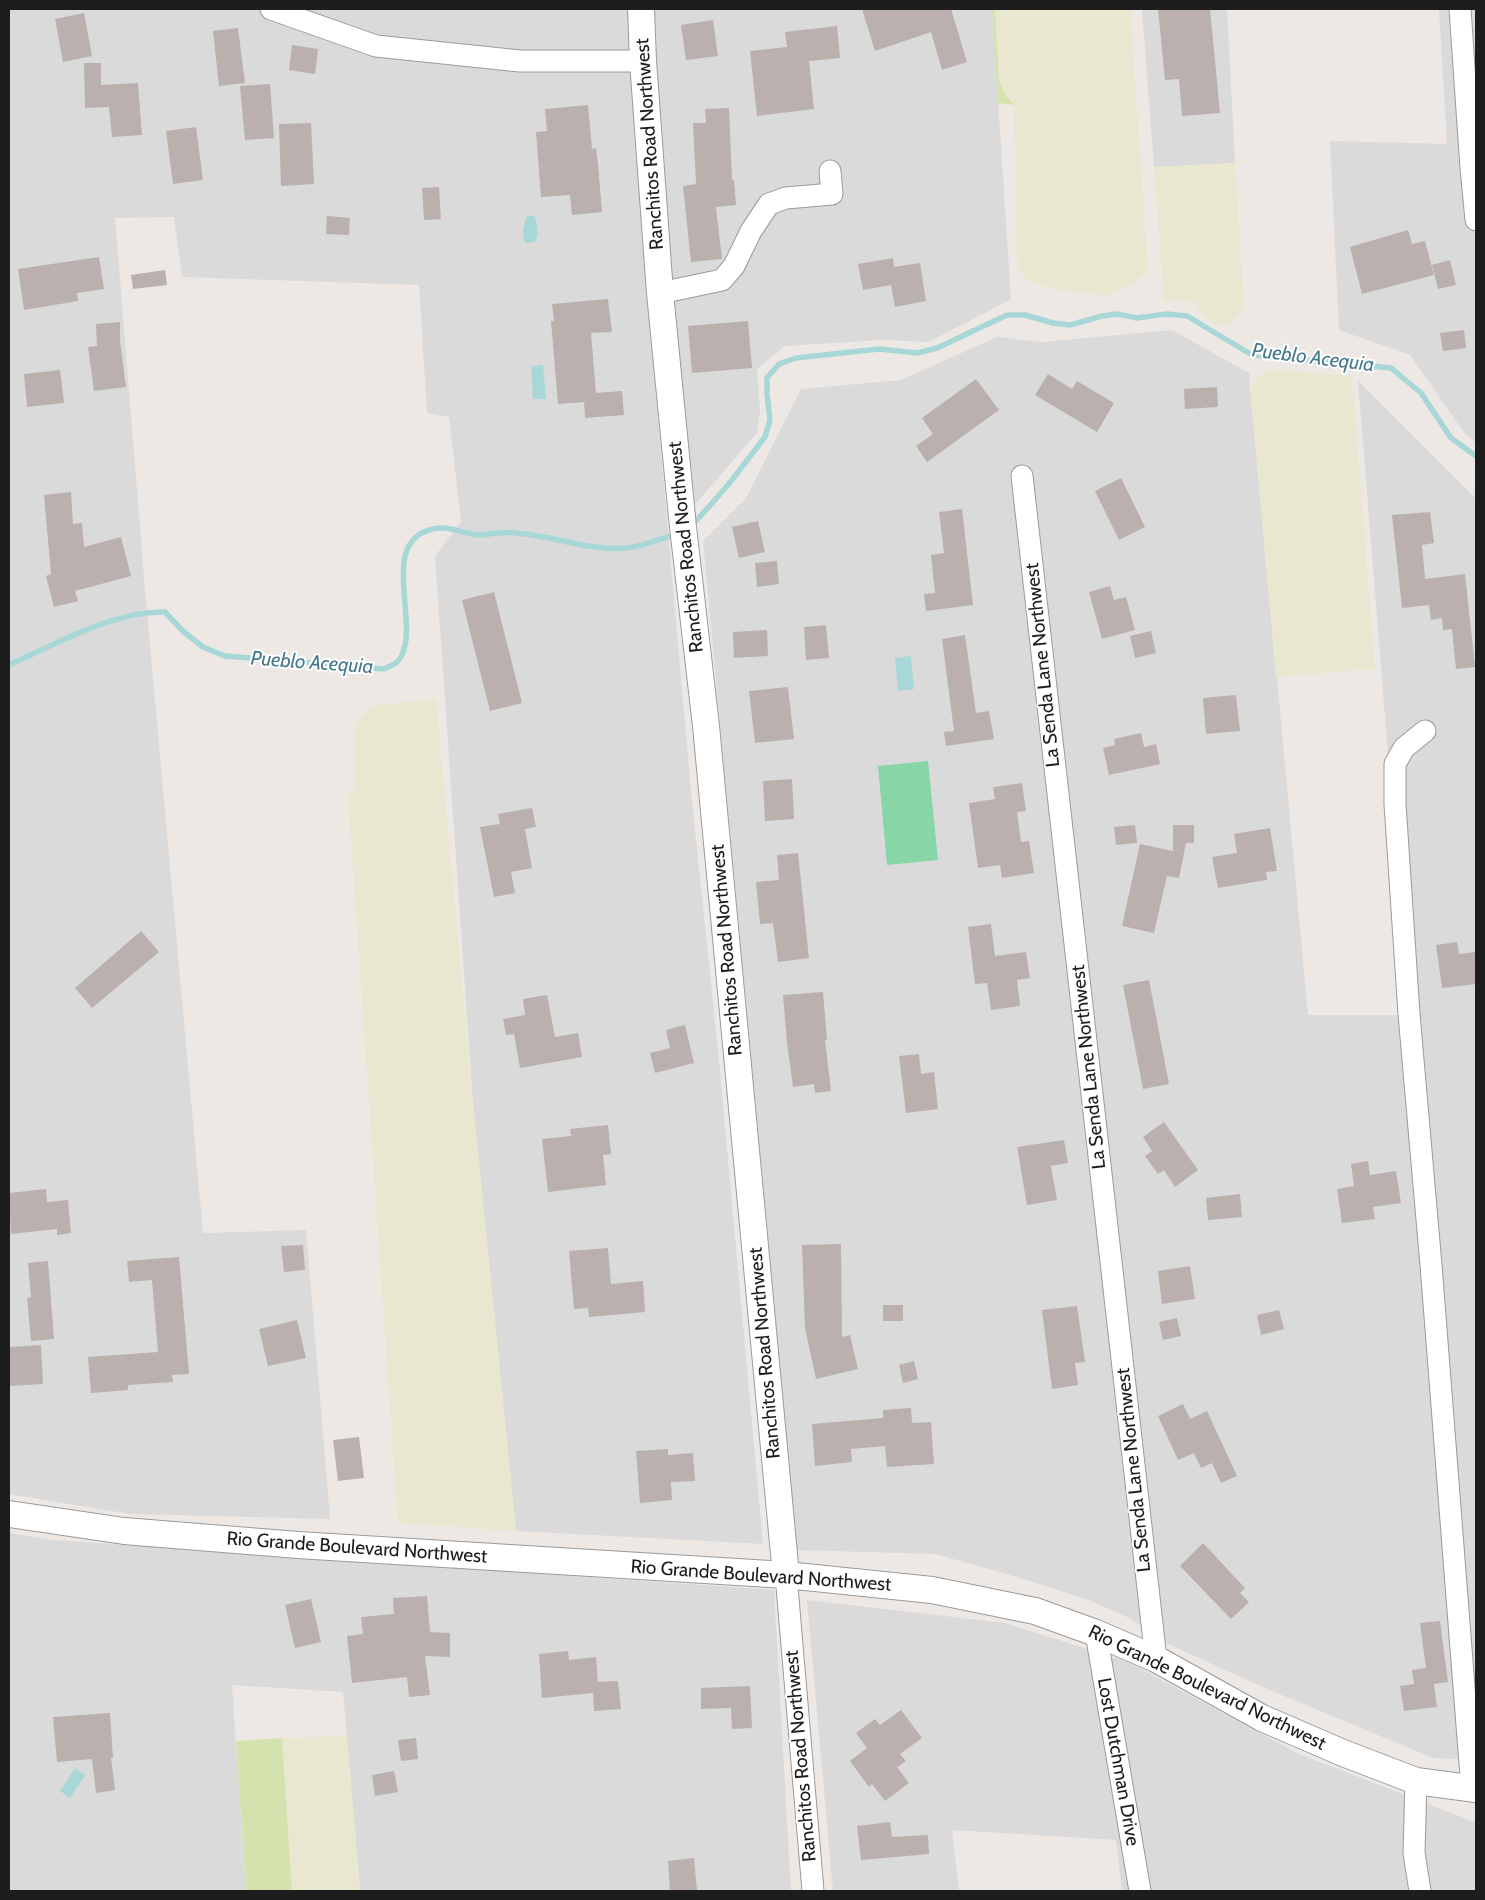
<!DOCTYPE html>
<style>
body{margin:0}
#map{position:relative;width:1485px;height:1900px;overflow:hidden;background:#ede8e4;font-family:Cabin,sans-serif}
canvas{display:block}
.frame{position:absolute;inset:0;border:10px solid #1d1d1d;pointer-events:none}
</style>
<div id="map">
<canvas width="1485" height="1900"></canvas>
<div class="frame"></div>
</div>
<script>
const ctx = document.querySelector('canvas').getContext('2d');
ctx.lineJoin = 'round';
function fillPath(path, color) {
  ctx.fillStyle = color;
  ctx.fill(path, 'evenodd');
}
function stroke(path, color, width, dash) {
  ctx.strokeStyle = color;
  ctx.lineWidth = width;
  ctx.lineCap = dash ? 'butt' : 'round';
  ctx.setLineDash(dash || []);
  ctx.stroke(path);
}
function drawText(font, color, halo, rows, align = 'center') {
  ctx.font = font + ' Cabin,sans-serif';
  ctx.lineWidth = 4;
  ctx.setLineDash([]);
  ctx.textBaseline = 'middle';
  ctx.strokeStyle = halo;
  ctx.fillStyle = color;
  for (const [text, x, y, turn = 0] of rows) {
    ctx.save();
    ctx.translate(x, y);
    ctx.rotate((+turn || 0) * Math.PI / 180);
    ctx.textAlign = isNaN(turn) ? turn : align;
    if (halo) ctx.strokeText(text, 0, 0);
    ctx.fillText(text, 0, 0);
    ctx.restore();
  }
}
fillPath(new Path2D(`
 M9,9h624l22,374 36,408 28,269 44,484 -247,-13 -43,-428 -38,-547 26,-34 -12,-105 -22,-4 -8,-128 -237,-8 -8,-60 -59,1 30,371 58,644 103,-3 24,289 -200,-5 -121,-20z
 M653,9h339l19,290 -82,43 -47,-2 -97,6 -28,23 3,42 -3,22 -66,76 -29,-338z
 M1142,9h85l8,154 -81,4z
 M1439,9h37v434l-11,-9 -55,-79 -71,-25 -9,-189 117,3z
 M1172,330l77,43 59,642h101l-51,-634 118,118v1261l-43,-2 -168,-70 -97,-44 -39,-26 -40,-18 -72,-23 -82,-23 -138,-4 -94,-1009 43,-43 55,-109 100,-9 96,-43 45,5z
 M9,1533l45,7 720,50 17,301h-431l-17,-199 -111,-7 14,206h-237z
 M807,1600l198,23 121,38 173,93 173,67h4v70h-354l-6,-51 -164,-10 7,61h-126z`), '#dbdada');
fillPath(new Path2D(`
 M995,9h135l18,262 -12,11 -29,14 -57,-7 -27,-12 -6,-17 -3,-155 -9,-11 -6,-13z
 M1235,163l9,144 -15,19 -17,-2 -19,-22 -29,-2 -10,-133z
 M1268,369l84,7 23,293 -99,8 -26,-290z
 M436,700l37,403 43,428 -118,-8 -50,-727 8,-8 -1,-63 17,-20z
 M347,1736l13,155h-68l-10,-153z`), '#eae7d0');
fillPath(new Path2D(`
 M992,9h3l4,72 6,13 9,11 -16,-2z
 M282,1738l10,153h-46l-10,-150z`), '#d4e3ae');
fillPath(new Path2D(`
 M928,761l10,99 -51,5 -9,-99z`), '#88d5a7');
fillPath(new Path2D(`
 M527,216h7c4,8 5,18 1,26l-9,1c-6,-8 -2,-18 1,-27z
 M543,365l3,34h-13l-2,-33z
 M911,656l3,33 -16,2 -3,-33z
 M75,1768l10,7 -15,23 -10,-7z`), '#a8d7d7');
stroke(new Path2D(`
 M697,520l31,-35 37,-48 5,-17 -3,-26v-16l12,-14 17,-6 83,-9 39,4 19,-5 70,-33h18l28,8 17,2 32,-9 15,-2 20,4 29,-4 21,2 65,39 139,13 30,25 30,45 25,18
 M9,665c48,-21 103,-54 156,-53l19,20 19,15 22,9 159,13c4,-2 10,-4 13,-7 27,-27 -17,-111 27,-130 23,-10 35,2 56,3 6,0 12,-2 18,-2 9,-1 19,0 27,1 34,4 66,17 101,14 15,-1 30,-8 45,-12`), '#a8d7d7', 5.5);
fillPath(new Path2D(`
 M862,9h89l16,53 -25,8 -11,-38 -56,19z
 M1158,9h52l10,104 -38,3 -3,-37 -14,1z
 M84,13l8,43 -29,6 -8,-43z
 M713,20l5,36 -32,4 -5,-35z
 M837,26l3,32 -31,3 5,48 -57,7 -7,-65 37,-4 -2,-15z
 M238,28l7,55 -26,3 -6,-55z
 M292,45l26,4 -3,25 -26,-4z
 M84,63h17v22l37,-2 4,52 -30,2 -3,-30 -24,1z
 M270,84l4,54 -29,2 -5,-54z
 M588,105l4,44 4,-1 2,16 4,48 -30,3 -2,-20 -29,2 -5,-65 11,-1 -2,-22z
 M729,108l3,72h2l2,25 -20,2 6,52 -31,3 -8,-76 13,-2 -3,-61h13l-1,-14z
 M311,123l3,61 -33,2 -2,-62z
 M196,127l7,53 -30,4 -7,-53z
 M439,187l2,32 -17,1 -2,-32z
 M327,216l23,2 -1,17 -23,-1z
 M1408,230l4,14 13,-3 9,34 -72,19 -12,-47z
 M99,257l5,32 -27,4 1,8 -54,9 -6,-41z
 M893,258l1,9 26,-4 6,38 -31,6 -4,-22 -28,5 -5,-26z
 M1450,260l6,25 -18,4 -6,-24z
 M165,270l2,15 -34,4 -2,-14z
 M608,299l4,33 -21,1 5,60 26,-2 2,24 -39,3 -1,-16 -26,2 -7,-83h3l-2,-17z
 M748,321l4,47 -60,5 -4,-47z
 M120,322v19l6,46 -32,4 -6,-44 9,-1 -1,-22z
 M1464,330l2,18 -23,3 -3,-18z
 M60,370l4,33 -37,4 -3,-33z
 M1048,374l24,15 5,-8 37,22 -17,29 -62,-37z
 M976,379l23,31 -72,52 -11,-16 17,-12 -11,-16z
 M1217,387l1,20 -33,2 -1,-20z
 M1121,478l24,49 -26,13 -24,-49z
 M71,492l2,32 9,-1 2,24 37,-10 10,39 -56,15 3,10 -24,6 -8,-31 5,-2 -7,-79z
 M962,509l11,96 -47,6 -2,-17 11,-1 -4,-38 13,-2 -5,-41z
 M1430,512l4,31 -12,2 3,34 40,-5 10,93 -19,2 -4,-40 -9,1 -1,-12 -11,2 -2,-15 -27,3 -10,-93z
 M758,521l7,31 -26,6 -7,-31z
 M777,561l2,23 -22,3 -2,-24z
 M1110,586l4,14 12,-3 9,33 -33,9 -13,-47z
 M494,592l28,111 -32,8 -28,-111z
 M826,625l3,33 -23,2 -2,-33z
 M767,630l1,26 -34,2 -1,-26z
 M1151,631l5,22 -21,5 -5,-22z
 M965,635l11,78 13,-2 5,28 -48,7 -2,-14 10,-1 -12,-92z
 M788,687l6,52 -39,4 -6,-52z
 M1236,695l4,36 -34,3 -3,-36z
 M1141,733l3,14 12,-3 4,20 -51,11 -6,-27 12,-3 -1,-6z
 M792,779l2,40 -29,2 -2,-40z
 M1022,783l4,28 -9,1 4,30 8,-1 5,32 -32,5 -2,-13 -22,3 -9,-65 26,-4 -2,-12z
 M532,808l4,19 -11,2 7,39 -21,4 4,21 -21,4 -14,-70 20,-3 -2,-10z
 M1135,825l2,18 -21,2 -2,-18z
 M1173,825h21v18h-8l-7,35 -12,-2 -13,57 -32,-7 18,-82 33,7z
 M1270,828l7,43 -11,1 1,8 -49,8 -6,-31 25,-4 -3,-19z
 M798,853l11,105 -31,4 -5,-39 -13,1 -4,-42 23,-2 -2,-25z
 M991,924l4,32 31,-4 4,26 -13,2 3,26 -29,4 -4,-27 -12,1 -7,-57z
 M141,931l18,21 -67,56 -17,-20z
 M1457,942l2,12 17,-2v32l-34,4 -6,-43z
 M1149,980l20,104 -26,5 -20,-104z
 M823,992l4,48h-2l6,51 -16,2 -1,-9 -21,3 -6,-44 -4,-48z
 M547,995l8,42 23,-4 4,24 -62,11 -6,-34 -8,1 -3,-16 22,-4 -2,-16z
 M685,1025l9,38 -39,10 -5,-20 20,-5 -4,-18z
 M919,1054l2,20 13,-2 4,37 -32,4 -7,-57z
 M1164,1122l34,48 -23,17 -11,-17 -6,4 -13,-18 7,-5 -9,-14z
 M608,1125l3,29 -8,1 3,30 -58,7 -6,-53 29,-3 -1,-7z
 M1064,1140l4,23 -17,3 6,34 -30,5 -10,-58z
 M1368,1161l2,14 26,-4 5,32 -28,4 2,12 -33,4 -5,-34 17,-3 -3,-22z
 M46,1189l1,13 21,-2 3,33 -14,2v-6l-46,5 -2,-41z
 M1240,1194l2,23 -34,3 -2,-22z
 M841,1244l1,93 8,-2 8,34 -42,10 -11,-51 -3,-83z
 M303,1245l2,25 -21,2 -3,-26z
 M608,1248l3,36 32,-3 2,31 -56,5 -1,-9 -14,1 -5,-58z
 M179,1257l10,117 -17,1 1,7 -45,3v5l-37,3 -3,-36 70,-5 -6,-72 -23,2 -2,-21z
 M48,1261l6,78 -23,2 -4,-43 4,-1 -3,-34z
 M1190,1266l5,33 -33,5 -4,-33z
 M883,1305h20v16h-20z
 M1077,1306l8,56 -10,1 3,22 -26,4 -10,-79z
 M1279,1310l5,19 -23,6 -4,-20z
 M1177,1318l4,18 -18,4 -4,-18z
 M297,1320l9,38 -38,8 -9,-37z
 M41,1345l2,39 -34,2v-39z
 M914,1361l4,18 -15,4 -4,-18z
 M1183,1404l7,15 17,-8 30,65 -16,7 -9,-20 -11,5 -7,-15 -16,7 -20,-44z
 M911,1408l1,15 19,-1 3,42 -47,3 -2,-21 -34,3 1,13 -37,4 -3,-42 71,-6v-8z
 M359,1437l5,41 -26,3 -5,-41z
 M668,1449v6l25,-2 2,28 -24,1 1,18 -32,3 -4,-52z
 M1203,1543l42,45 -5,5 9,9 -18,17 -51,-53z
 M427,1596l3,36 20,1v24l-25,-1 5,39 -21,2 -2,-20 -55,6 -5,-47 16,-2 -2,-17 33,-3 -1,-16z
 M311,1599l10,43 -26,6 -10,-43z
 M1440,1621l8,61 -14,2 3,23 -33,4 -4,-25 14,-2 -2,-14 14,-2 -6,-45z
 M568,1651l1,9 27,-3 2,25 20,-1 3,28 -27,2 -1,-18 -51,5 -3,-44z
 M750,1686l2,42 -20,1 -1,-21 -30,1v-21z
 M901,1710l21,28 -22,16 6,7 -9,6 12,16 -24,18 -13,-17 -3,3 -19,-26 17,-13 -11,-15 19,-14 5,6z
 M110,1713l3,45h-2l4,32 -19,3 -4,-34 -35,3 -4,-45z
 M416,1738l2,21 -17,2 -3,-21z
 M394,1771l4,21 -23,4 -3,-21z
 M890,1822l2,15 36,-2 1,19 -68,6 -4,-34z
 M694,1858l3,33h-27l-2,-30z`), '#bab0ad');
const minor = new Path2D(`
 M271,9l105,37 144,15h123
 M1460,9l11,159 5,52
 M660,293l62,-13 12,-14 17,-35 18,-27 17,-6 46,-4 -2,-23
 M1022,476l134,1183
 M1425,731l-21,17 -9,16v40l14,210 22,251 41,524
 M786,1575l27,316
 M1096,1633l44,258
 M1416,1781l-2,72 6,38`);
const tertiary = new Path2D(`
 M641,9l2,52 17,232 23,234 23,199 80,849
 M9,1514l115,17 174,14 488,30 146,15 103,21 61,22 60,26 106,59 81,35 73,28 60,8`);
stroke(minor, '#9a9a9a', 23);
stroke(tertiary, '#9a9a9a', 28);
stroke(minor, '#fff', 21);
stroke(tertiary, '#fff', 26);
drawText('19px', '#1d1d1d', '#fff', [
 ["Ranchitos Road Northwest",650,144,-94],
 ["Ranchitos Road Northwest",686,547,-96],
 ["La Senda Lane Northwest",1043,665,-96],
 ["Ranchitos Road Northwest",727,950,-95],
 ["La Senda Lane Northwest",1089,1067,-96],
 ["Ranchitos Road Northwest",765,1353,-95],
 ["La Senda Lane Northwest",1134,1470,-96],
 ["Rio Grande Boulevard Northwest",357,1548,4],
 ["Rio Grande Boulevard Northwest",761,1576,4],
 ["Rio Grande Boulevard Northwest",1207,1688,26],
 ["Ranchitos Road Northwest",801,1756,-95],
 ["Lost Dutchman Drive",1118,1762,80]
]);
drawText('italic 20px', '#487a8d', '#fff', [
 ["Pueblo Acequia",1313,358,7],
 ["Pueblo Acequia",312,663,4]
]);
</script>
